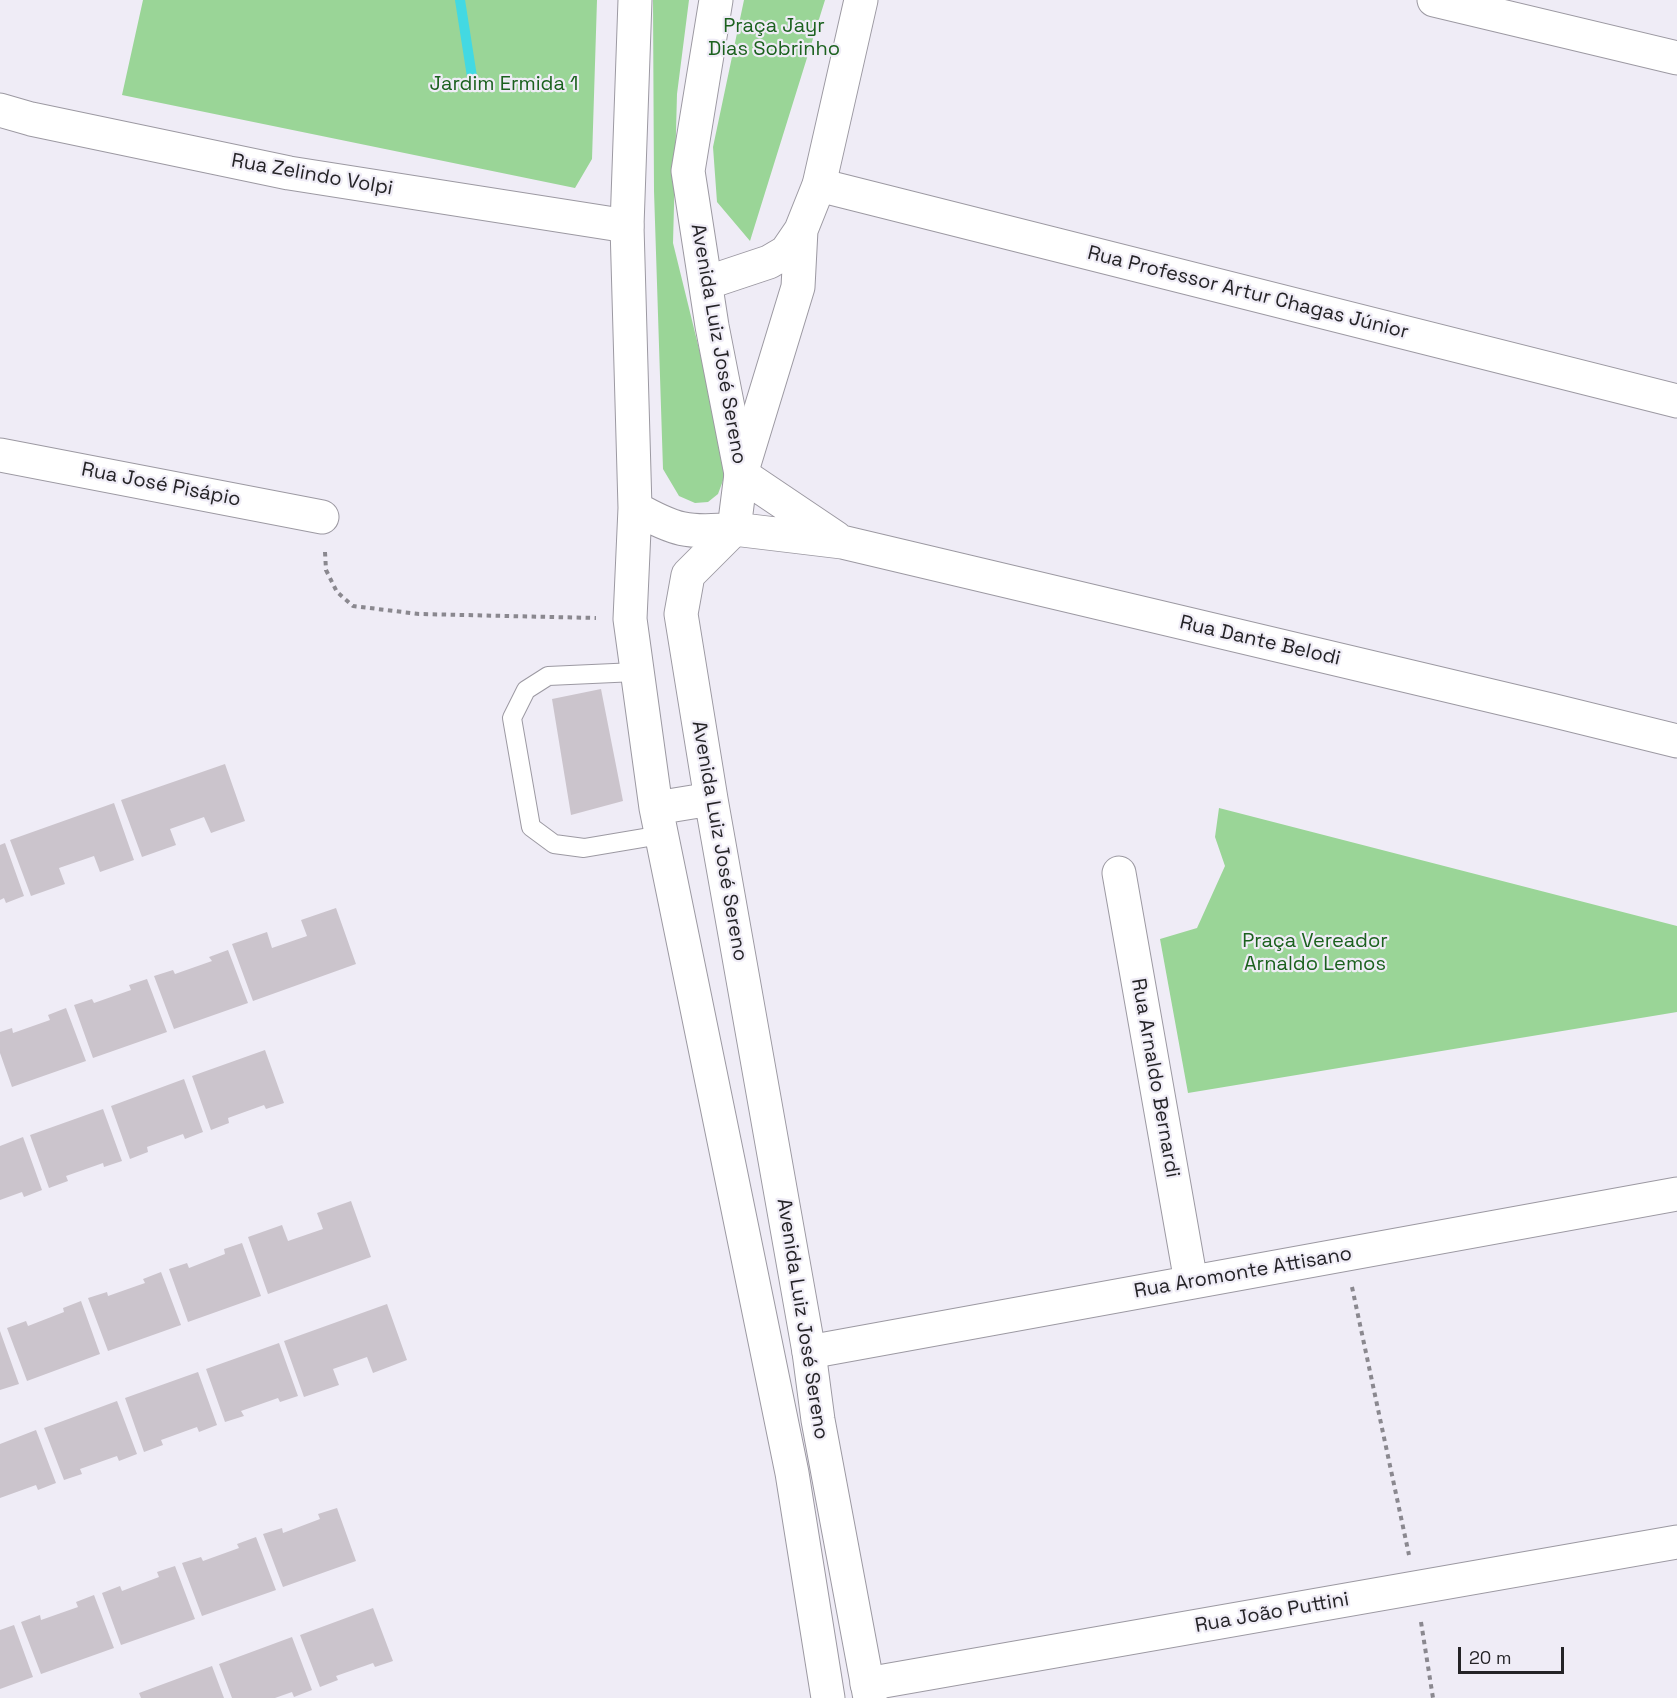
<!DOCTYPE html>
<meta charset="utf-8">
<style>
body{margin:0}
#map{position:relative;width:1677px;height:1698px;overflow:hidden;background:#efecf6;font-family:"Space Grotesk",sans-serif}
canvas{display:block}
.scale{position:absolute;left:1458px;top:1647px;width:106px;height:27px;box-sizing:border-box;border:3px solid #242326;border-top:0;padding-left:8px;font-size:18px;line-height:21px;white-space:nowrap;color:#242326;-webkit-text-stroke:4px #efecf6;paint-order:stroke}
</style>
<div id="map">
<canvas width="1677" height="1698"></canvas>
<div class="scale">20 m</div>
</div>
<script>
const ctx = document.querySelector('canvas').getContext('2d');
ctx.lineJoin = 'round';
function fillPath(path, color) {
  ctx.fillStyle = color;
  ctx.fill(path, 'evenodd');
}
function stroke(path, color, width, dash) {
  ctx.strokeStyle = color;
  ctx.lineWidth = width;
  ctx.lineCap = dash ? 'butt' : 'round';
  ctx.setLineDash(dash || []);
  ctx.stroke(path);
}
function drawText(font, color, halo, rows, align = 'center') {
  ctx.font = font + ' "Space Grotesk",sans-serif';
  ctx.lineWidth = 4.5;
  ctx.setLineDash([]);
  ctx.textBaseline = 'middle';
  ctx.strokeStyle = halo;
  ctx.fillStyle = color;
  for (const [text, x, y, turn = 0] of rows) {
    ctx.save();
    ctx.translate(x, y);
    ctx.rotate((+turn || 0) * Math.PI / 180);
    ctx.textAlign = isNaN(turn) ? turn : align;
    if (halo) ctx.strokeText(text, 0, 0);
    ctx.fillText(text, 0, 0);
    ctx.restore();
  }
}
fillPath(new Path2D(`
 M143,0h454l-5,159 -17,29 -453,-93z
 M653,0h36l-12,94 -4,149 55,224 -10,27 -10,8 -13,1 -16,-7 -16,-27 -9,-278z
 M744,0h81l-75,241 -33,-39 -4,-55z
 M1219,808l458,118v86l-489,81 -28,-154 37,-11 28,-62 -10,-29z`), '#9ad597');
stroke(new Path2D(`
 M460,0l13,83`), '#43d9e2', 10);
fillPath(new Path2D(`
 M601,689l22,112 -52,14 -19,-116z
 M225,764l20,57 -34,12 -7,-16 -34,12 6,16 -34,12 -21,-57z
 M114,803l20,57 -34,12 -6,-16 -35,12 6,16 -34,12 -21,-56z
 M5,843l19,53 -18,7 -2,-5 -4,2v-55z
 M336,908l20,56 -103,37 -21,-57 35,-12 5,16 35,-12 -6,-16z
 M228,950l20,53 -74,26 -20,-53 19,-6 2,4 37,-13 -3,-4z
 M147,979l20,53 -74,26 -19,-53 18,-6 2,4 37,-13 -2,-5z
 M66,1008l20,53 -74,26 -12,-34v-21l12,-4 1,5 37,-13 -2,-5z
 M265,1050l19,53 -18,6 -2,-4 -36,13 1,5 -18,7 -19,-54z
 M184,1079l19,53 -18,7 -2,-5 -36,13 1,5 -18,7 -19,-53z
 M103,1109l19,52 -18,6 -1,-4 -37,13 2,5 -19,7 -19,-53z
 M23,1137l19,53 -18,7 -2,-5 -22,8v-54z
 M351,1201l20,56 -103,37 -20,-57 34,-12 6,16 35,-12 -6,-16z
 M242,1243l19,53 -73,26 -19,-53 18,-6 2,5 36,-14 -1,-5z
 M161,1272l20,53 -73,26 -20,-53 19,-6 1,4 37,-13 -2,-4z
 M81,1301l19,53 -73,27 -20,-53 19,-7 2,5 36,-14 -1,-4z
 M387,1304l20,56 -34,13 -6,-16 -34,12 6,16 -35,12 -20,-56z
 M0,1331l19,53 -19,6z
 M279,1343l19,53 -18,6 -2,-4 -37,13 3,5 -19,6 -19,-53z
 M198,1372l19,53 -18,7 -2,-5 -36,13 2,5 -19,7 -19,-54z
 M117,1401l20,53 -18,7 -2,-5 -37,13 2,5 -18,6 -20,-52z
 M36,1430l20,53 -18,7 -2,-5 -36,13v-54z
 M337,1508l19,53 -73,26 -20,-53 19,-6 1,5 37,-14 -2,-5z
 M256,1537l20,53 -74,26 -20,-53 19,-6 2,4 36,-13 -2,-4z
 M175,1566l20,53 -74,26 -19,-52 18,-7 2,5 37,-14 -2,-5z
 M94,1595l20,53 -73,26 -20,-52 19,-7 1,5 37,-13 -2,-5z
 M373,1608l20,53 -18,6 -2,-4 -37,13 2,4 -18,7 -20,-52z
 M14,1625l19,52 -33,12v-59z
 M292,1637l20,53 -18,7 -2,-5 -17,6h-43l-13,-34z
 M212,1666l12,32h-83l-2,-5z`), '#cbc4cc');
const service = new Path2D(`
 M636,672l-88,4 -22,14 -14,28 19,109 23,17 30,4 77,-13`);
const minor = new Path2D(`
 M1434,0l243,58
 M0,110l31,9 258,54 338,53
 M819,185l858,216
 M0,455l322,62
 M1119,873l72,409
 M809,1352l868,-158
 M867,1684l810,-142`);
const tertiary = new Path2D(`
 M706,283l63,-21 17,-10 15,-22
 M741,474l57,-187 3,-57 18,-45 42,-185`);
const secondary = new Path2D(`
 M741,474l95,64
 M734,529l108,13 709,168 126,31`);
const primary = new Path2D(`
 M635,0l-8,226 8,282 -5,111 26,189 136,665 36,225
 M716,0l-28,171 24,155 29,148 -7,55 -46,46 -7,39 30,185 98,553 9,68 52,278
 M635,508c39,22 53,26 99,21
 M656,808l55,-9`);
stroke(service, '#9c99a2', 20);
stroke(minor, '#9c99a2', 35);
stroke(tertiary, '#9c99a2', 35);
stroke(secondary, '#9c99a2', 35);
stroke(primary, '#9c99a2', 35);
stroke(new Path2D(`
 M325,552l1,18 11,22 16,14 66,8 177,4
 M1352,1287l57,268
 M1421,1622l12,76`), '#8a888f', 4, [4.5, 4.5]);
stroke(service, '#fff', 18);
stroke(minor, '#fff', 33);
stroke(tertiary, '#fff', 33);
stroke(secondary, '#fff', 33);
stroke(primary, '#fff', 33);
drawText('20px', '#1b611e', '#efecf6', [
 ["Praça Jayr",774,27],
 ["Dias Sobrinho",774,50],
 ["Jardim Ermida 1",504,85],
 ["Praça Vereador",1315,942],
 ["Arnaldo Lemos",1315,965]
]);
drawText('20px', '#242326', '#efecf6', [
 ["Rua Zelindo Volpi",312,175,10],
 ["Rua Professor Artur Chagas Júnior",1248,293,14],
 ["Avenida Luiz José Sereno",718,344,80],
 ["Rua José Pisápio",161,485,11],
 ["Rua Dante Belodi",1260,641,13],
 ["Avenida Luiz José Sereno",719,841,80],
 ["Rua Arnaldo Bernardi",1155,1078,80],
 ["Rua Aromonte Attisano",1243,1273,-10],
 ["Avenida Luiz José Sereno",802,1319,81],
 ["Rua João Puttini",1272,1613,-10]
]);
</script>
